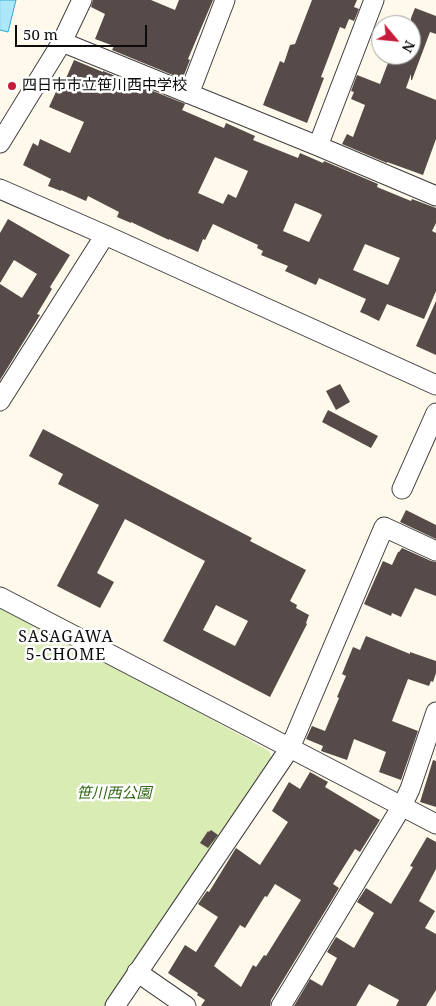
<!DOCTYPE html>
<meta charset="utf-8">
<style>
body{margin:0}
#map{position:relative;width:436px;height:1006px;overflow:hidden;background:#fff9eb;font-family:"Noto Serif",serif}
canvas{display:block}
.north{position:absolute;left:371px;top:15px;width:50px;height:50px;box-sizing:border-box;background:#fff;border:1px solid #9e9e9e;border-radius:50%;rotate:118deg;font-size:14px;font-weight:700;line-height:20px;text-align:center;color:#0c0c0c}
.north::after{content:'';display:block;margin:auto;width:18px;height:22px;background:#c51c3a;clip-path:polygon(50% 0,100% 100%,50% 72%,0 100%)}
.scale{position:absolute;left:15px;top:25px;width:132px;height:22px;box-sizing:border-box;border:2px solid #0c0c0c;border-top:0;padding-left:6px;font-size:15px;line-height:18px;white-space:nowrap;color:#0c0c0c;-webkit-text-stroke:4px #fff;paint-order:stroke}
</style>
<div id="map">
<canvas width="436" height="1006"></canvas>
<div class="north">N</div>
<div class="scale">50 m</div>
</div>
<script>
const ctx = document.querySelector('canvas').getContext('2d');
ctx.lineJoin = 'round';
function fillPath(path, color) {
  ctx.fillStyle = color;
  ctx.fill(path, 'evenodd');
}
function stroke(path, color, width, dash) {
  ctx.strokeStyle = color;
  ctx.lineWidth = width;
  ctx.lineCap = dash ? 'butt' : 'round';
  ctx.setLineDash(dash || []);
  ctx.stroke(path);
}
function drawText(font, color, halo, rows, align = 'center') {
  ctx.font = font + ' "Noto Serif","Noto Sans JP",serif';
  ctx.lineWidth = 5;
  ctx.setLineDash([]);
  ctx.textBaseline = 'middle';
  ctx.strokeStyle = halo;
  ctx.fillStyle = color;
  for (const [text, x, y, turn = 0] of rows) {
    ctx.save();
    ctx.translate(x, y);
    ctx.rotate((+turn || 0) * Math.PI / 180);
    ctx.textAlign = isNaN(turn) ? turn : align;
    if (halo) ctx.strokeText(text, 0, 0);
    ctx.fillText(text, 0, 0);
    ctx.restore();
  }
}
fillPath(new Path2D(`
 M0,608l84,41 185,102 3,8 -167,247h-105z`), '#d8ecb3');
const water = new Path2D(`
 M0,0h16l-8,32 -8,-2z`);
fillPath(water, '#ace7fa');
stroke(water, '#2fa9d6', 1);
fillPath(new Path2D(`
 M93,0h58l24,10 4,-10h34l-25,59 2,1 -6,15 -4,3 -68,-28 2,-4 -19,-7 10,-25 -14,-7z
 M312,0h45l-3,7 5,2 -5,12 -5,-2 -4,10 -5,-2 -19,50 3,1 -17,45 -44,-18 17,-44 4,2 6,-18 5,-1z
 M415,8l21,8v18l-6,-2 -18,48h-1v-6l-5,14 30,12v39l-13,36 -36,-13v1l-45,-19 5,-10 6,3 12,-32 -14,-6 3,-7 -3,-1 6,-16 23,9 11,-29h20v-37z
 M74,60l29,12v-1l80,32 2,1 -3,6 42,18 2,-5 29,13 -2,4 45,18 2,-5 23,10 1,-2 54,23 -1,3 34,14 1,-2 24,9v15l-4,8 4,2v58l-12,28 -37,-15 -8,17 -12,-6 -7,-3 6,-13 -47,-21 -3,7 -31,-14 3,-5 -27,-11 2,-4 -6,-3 1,-3 -45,-21 -8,16 -2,-1 -5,13 -29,-13v1l-38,-18v1l-14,-6 2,-5 -31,-16 -2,5 -25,-11v1l-13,-5 3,-7 -28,-14 10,-22 5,3 2,-7 30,14 14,-31 -35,-15 12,-26 3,2zM215,157l33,14 -12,27 -8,-4 -5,10 -25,-11zM295,203l24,10 3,2 -13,27 -26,-11zM365,244l35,14 -12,27 -35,-15z
 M8,219l62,36 -20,32 2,2 -15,25 3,1 -40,65v-96l22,14 15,-24 -23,-14 -14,23v-50z
 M436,301v54l-20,-9z
 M340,384l10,18 -14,8 -10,-19z
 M328,410l50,26 -7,12 -49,-26z
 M43,429l209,109 -2,3 56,29 -16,31 7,4 -1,3 13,7 -3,8 1,1 -37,73 -107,-56 42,-80 -80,-42 -28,54 17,9 -14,26 -43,-22 42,-81 -41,-21 5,-10 -34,-18zM216,605l32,16 -13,25 -32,-16z
 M406,510l30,15v14l-36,-17z
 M402,548l29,13 5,1v34l-21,-8 -14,29 -9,-4 -1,3 -27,-12 19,-43 9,4 6,-13h1z
 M366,636l44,18v-2l26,9v12l-3,9 -2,-1 -2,5 -21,-7 -16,42 26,10 -17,49 -22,-8 7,-20 -32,-13 -7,21 -26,-9 2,-5 -17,-7 6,-13 13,5 14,-33 -2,-1 9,-21 -4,-2 11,-27 7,3z
 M433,760l3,1v46l-16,-5z
 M310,772l18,10 -3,5 55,33 -20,32 -5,-3 -22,35 6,4 -68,112 -1,6h-69l4,-6 -8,-5 1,-2 -30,-20 17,-28 11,7 22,-35 -20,-13 9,-13 2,1 27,-44 24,17 28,-43 -16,-11 17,-29 11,7zM275,884l26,16 -35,56 -2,-1 -8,12 -3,-2 -12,22 -27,-21 26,-41 5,3 20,-32 2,1z
 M211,830l7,5 -10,13 -8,-5 8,-12 1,1z
 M427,837l9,5v27l-17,32 16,10 -10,17 11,6v56l-10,16h-30l3,-6 -30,-16 -13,22h-62l16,-27 12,7 15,-28 -10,-6 9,-15 18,11 20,-35 -17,-11 9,-14 25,16 22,-37 -3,-1z`), '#564b48');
const minor = new Path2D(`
 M62,42l256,104 118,50
 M189,94l36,-94
 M0,143l62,-101 20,-42
 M318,146l56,-146
 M0,189l105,46 331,150
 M0,401l105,-166
 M402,489l34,-76
 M0,597l436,227
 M137,972l49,34
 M115,1006l175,-258 94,-221 52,24
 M281,1006l121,-200 8,-17 26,-77`);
stroke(minor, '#3f3f3f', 21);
stroke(minor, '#fff', 19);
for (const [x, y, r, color] of [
 [12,86,5,"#c51c3a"]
]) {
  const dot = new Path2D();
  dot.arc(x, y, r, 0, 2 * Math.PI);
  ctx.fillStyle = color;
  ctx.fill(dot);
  stroke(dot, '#fff', 2);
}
drawText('15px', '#0c0c0c', '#fff', [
 ["四日市市立笹川西中学校",22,86]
], 'left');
drawText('italic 15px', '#346819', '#fff', [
 ["笹川西公園",114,794]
]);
ctx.letterSpacing = '1px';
drawText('16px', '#0c0c0c', '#fff', [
 ["SASAGAWA",66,637],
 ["5-CHOME",66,655]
]);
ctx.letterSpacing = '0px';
</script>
